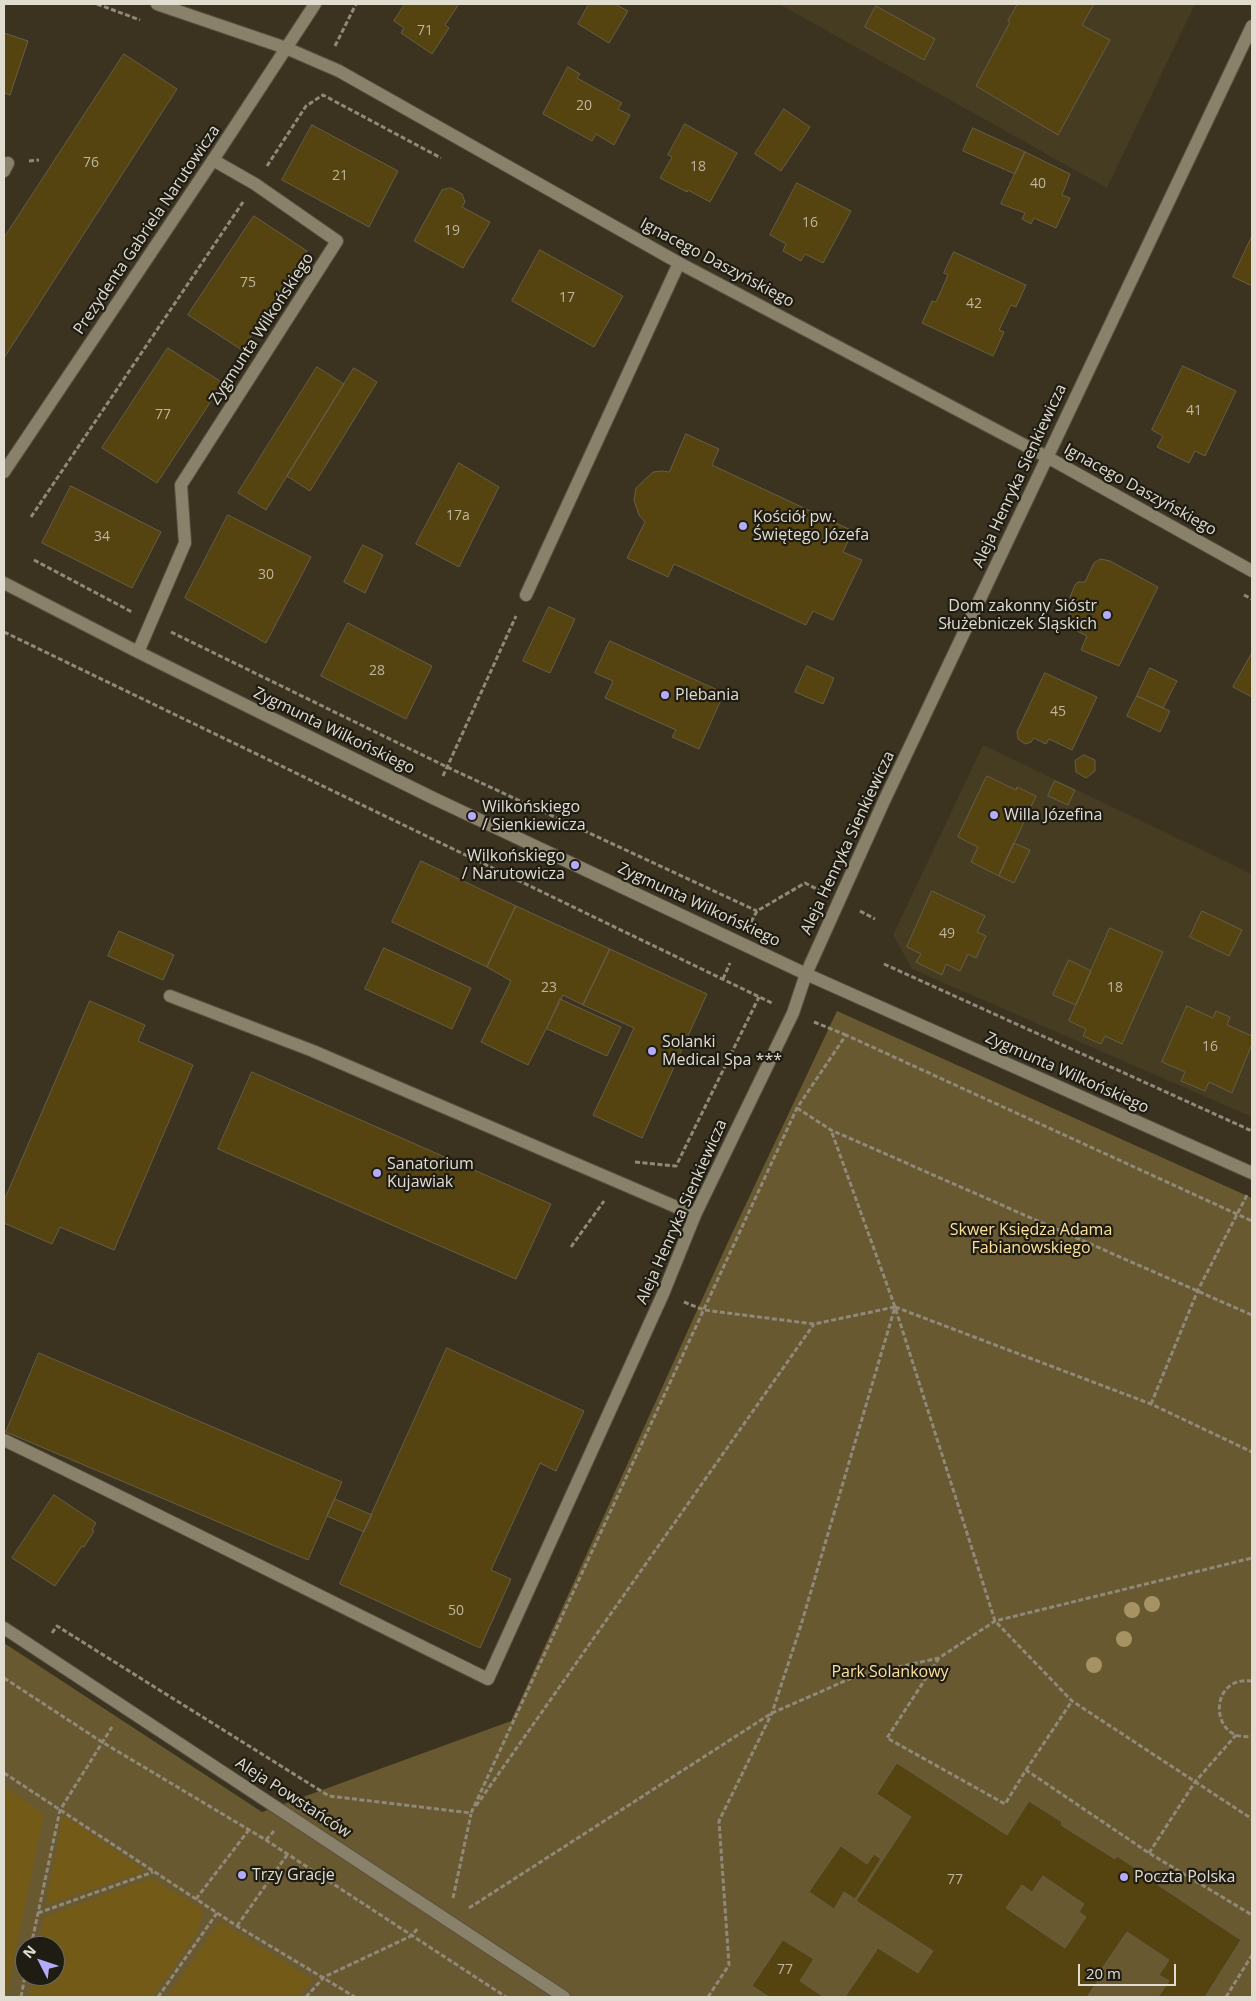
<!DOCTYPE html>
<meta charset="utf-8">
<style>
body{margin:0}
#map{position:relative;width:1256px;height:2001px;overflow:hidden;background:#3b3320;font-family:"Open Sans",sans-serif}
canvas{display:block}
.frame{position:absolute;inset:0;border:5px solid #e1dcd0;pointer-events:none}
.north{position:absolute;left:15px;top:1936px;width:50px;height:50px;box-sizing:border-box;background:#1f1c13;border:1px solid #6d695f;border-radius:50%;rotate:311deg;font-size:14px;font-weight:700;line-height:20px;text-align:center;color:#e1dcd0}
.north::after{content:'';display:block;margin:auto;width:18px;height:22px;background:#b4acf9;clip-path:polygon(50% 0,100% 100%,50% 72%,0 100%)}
.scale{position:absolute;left:1078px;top:1964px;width:98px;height:22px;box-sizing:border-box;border:2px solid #e1dcd0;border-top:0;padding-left:6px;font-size:15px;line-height:18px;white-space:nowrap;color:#e1dcd0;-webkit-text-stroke:4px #1f1c13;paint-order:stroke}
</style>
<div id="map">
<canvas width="1256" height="2001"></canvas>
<div class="frame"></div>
<div class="north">N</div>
<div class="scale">20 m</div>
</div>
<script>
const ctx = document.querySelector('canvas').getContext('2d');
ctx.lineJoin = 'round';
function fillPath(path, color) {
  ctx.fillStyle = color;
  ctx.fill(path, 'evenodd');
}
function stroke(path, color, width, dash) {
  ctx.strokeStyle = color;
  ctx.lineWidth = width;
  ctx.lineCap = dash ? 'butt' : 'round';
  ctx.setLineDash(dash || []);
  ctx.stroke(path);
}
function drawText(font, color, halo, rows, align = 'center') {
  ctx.font = font + ' "Open Sans",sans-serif';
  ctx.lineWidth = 4.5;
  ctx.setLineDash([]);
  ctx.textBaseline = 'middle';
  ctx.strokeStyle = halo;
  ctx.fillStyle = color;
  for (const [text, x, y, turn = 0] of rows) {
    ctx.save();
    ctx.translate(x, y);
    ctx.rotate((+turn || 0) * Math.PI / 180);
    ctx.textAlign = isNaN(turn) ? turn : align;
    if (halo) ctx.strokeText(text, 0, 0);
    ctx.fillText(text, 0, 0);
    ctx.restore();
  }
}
fillPath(new Path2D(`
 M779,4h416l-88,184z
 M983,745l269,129v243l-340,-148 -19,-34z`), '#463c22');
fillPath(new Path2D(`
 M837,1011l415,187v799h-1248v-354l258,169 249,-91 217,-479zM25,1946h30v30h-30z`), '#695930');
fillPath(new Path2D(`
 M4,1787l40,27 -38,183h-2z
 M63,1815l82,56 -99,34z
 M151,1878l52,32 -6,23 -45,64h-123l4,-21h22v-30h-16l5,-29z
 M220,1922l93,58 -16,17h-130z`), '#735b17');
const building = new Path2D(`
 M405,4h54l-14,21 4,3 -17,26 -31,-21 3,-5 -10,-7z
 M589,4h26l13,7 -19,32 -31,-19z
 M1018,4h76l-12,21 28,15 -52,95 -82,-49 34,-64 -2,-1z
 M876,6l59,33 -11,21 -59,-33z
 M4,33l24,8 -18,54 -6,-2z
 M124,54l53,35 -173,269v-120z
 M568,67l12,7 -3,4 45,25 -4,6 12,6 -16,30 -18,-11 -4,7 -49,-27z
 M784,109l26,18 -29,44 -26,-17z
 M685,124l52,29 -27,49 -22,-12 -1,2 -27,-14 12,-21 -4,-2z
 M312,125l86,46 -29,56 -87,-47z
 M973,128l52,24 -10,22 -52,-23z
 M1025,152l45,22 -8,21 8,3 -14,30 -22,-10 -3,6 -9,-5 3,-6 -24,-9z
 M797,183l54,28 -28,52 -18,-9 -4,7 -18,-10 3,-7 -16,-9z
 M451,188l11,6 3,8 -3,5 28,15 -27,46 -49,-27 28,-51z
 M254,216l53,35 -65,99 -54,-35z
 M1252,236v50l-19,-9z
 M540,250l83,46 -29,51 -82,-46z
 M954,252l72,33 -10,22 -5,-2 -12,25 5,2 -11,24 -71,-33 10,-22 4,1 12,-27 -4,-2z
 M168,348l55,35 -66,100 -55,-35z
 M1183,366l53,25 -31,65 -10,-5 -6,12 -32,-16 6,-11 -11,-6z
 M317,367l27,17 -78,126 -28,-17z
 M354,368l23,14 -67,109 -23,-15z
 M686,434l33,15 -7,16 141,66 -10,21 19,8 -29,60 -20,-9 -7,14 -132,-61 -6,13 -41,-19 18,-36 -6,-7 -5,-15 2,-12 17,-16 9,-1 7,1z
 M459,463l40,24 -40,80 -43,-23z
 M71,486l90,46 -29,56 -90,-45z
 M228,515l83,42 -45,86 -81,-45z
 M363,545l20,10 -18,38 -21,-11z
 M1101,559l9,2 48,26 -39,79 -38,-16 6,-14 -22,-11 8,-19 -3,-9 5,-12 3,-3h7l9,-19z
 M549,607l26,12 -25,54 -27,-12z
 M348,623l84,43 -26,53 -85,-43z
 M610,641l114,52 -25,56 -27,-12 4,-7 -71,-32 8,-17 -18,-8z
 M1252,653v44l-19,-10z
 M807,666l27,12 -11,26 -28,-12z
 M1150,668l27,13 -14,27 -26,-12z
 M1045,673l52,24 -25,53 -23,-11 -3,5 -12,-6 -3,4 -6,2 -7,-5 -1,-7z
 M1137,696l33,15 -10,21 -33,-16z
 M1084,755l11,5v11l-9,7 -10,-6 -1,-11z
 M987,776l29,14 1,-3 19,9 -37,80 -28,-14 7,-15 -20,-10z
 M1055,781l20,9 -7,15 -20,-9z
 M1014,843l16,7 -16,33 -15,-7z
 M421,861l95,45 -29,61 -95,-45z
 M932,891l53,25 -8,16 9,4 -10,22 -8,-4 -8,17 -14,-7 -4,11 -26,-13 5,-8 -14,-7z
 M516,906l94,43 -27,56 -20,-10 -35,70 -47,-23 30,-61 -24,-14z
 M1202,911l40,19 -13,26 -39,-19z
 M1110,928l53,24 -41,92 -17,-8 -4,8 -18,-8 3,-7 -17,-8z
 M119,931l55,24 -11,25 -55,-24z
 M384,948l87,40 -19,41 -87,-40z
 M610,949l97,45 -65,144 -49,-23 41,-87 -51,-23z
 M1069,960l22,11 -15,34 -23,-10z
 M560,999l61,28 -14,29 -60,-27z
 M90,1001l55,24 -7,16 55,24 -79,185 -54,-23 -8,17 -48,-21v-22z
 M1187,1006l26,12 3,-7 14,6 -3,8 25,11v8l-20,49 -23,-11 -4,9 -24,-10 4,-9 -23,-10z
 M252,1072l299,132 -35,75 -298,-130z
 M447,1348l137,63 -28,60 -16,-8 -49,107 20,9 -31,69 -140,-64z
 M39,1353l303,129 -34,78 -302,-128z
 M54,1495l42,28 -4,7 2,1 -10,16 -2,-1 -27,40 -43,-28z
 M335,1499l37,16 -8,17 -37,-16z
 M897,1763l110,72 22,-34 33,21 -1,3 54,34 2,-3 42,28 -1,1 83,55 -36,57h-47l11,-16 -10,-6 10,-15 -42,-28 -26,38 3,2 -17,25h-242l33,-49 40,25 15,-22 -77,-50 55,-84 -34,-23zM1043,1876l41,28 -5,8 7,5 -21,31 -59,-40 16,-23 10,7z
 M841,1846l26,18 7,-10 7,5 -26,40 -11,-7 -10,17 -25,-17z
 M783,1940l31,19 -14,22 24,16h-55l-17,-11z`);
fillPath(building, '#554310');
stroke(building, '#665e49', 1);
const lane = new Path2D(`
 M4,171l4,-8
 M526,595l153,-332
 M170,996l143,55 382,164
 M4,1440c162,78 323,160 484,239l175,-385 32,-79 98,-202 13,-39
 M4,1628l560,369`);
const street = new Path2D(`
 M157,4l129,44 53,23 340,192 368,194 205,114
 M4,583l134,69 295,146 373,176 446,199
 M138,652l47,-109 -4,-58 156,-244 -82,-57 -42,-24
 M806,974l78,-173 368,-775`);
const secondary = new Path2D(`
 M4,472l209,-312 102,-156`);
stroke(lane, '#575140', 14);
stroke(street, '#575140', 14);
stroke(secondary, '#575140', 14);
stroke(new Path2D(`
 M97,4l43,16
 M335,46l21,-42
 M29,161l10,-1
 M267,166l39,-60 17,-11 118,63
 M31,517l212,-315
 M34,560l98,52
 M1244,595l8,4
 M4,632l768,371
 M171,632l276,135 310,144
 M443,776l73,-160
 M860,911l15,8
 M751,922l6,-11 48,-28 14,7
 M884,964l368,167
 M723,979l7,-16
 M814,1022l32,13
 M797,1108l34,22 421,185
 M635,1162l41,4 83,-169
 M571,1247l33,-46
 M684,1302l20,8 110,14 81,-17 100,314 77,80 180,118
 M895,1307l256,97 101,48
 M1151,1404l47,-114 49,-95
 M52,1633l5,-7 272,170 142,17 326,-705 49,-73 406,186
 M939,1658l-52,80 118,66 21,-34 123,83 103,62
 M4,1678l98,64 164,98 240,157
 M1252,1681c-45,-6 -42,63 0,55
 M1026,1770l46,-69
 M4,1773l233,153 118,71
 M476,1806l338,-482
 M266,1840l8,-9
 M1149,1853l46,-71 41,-47
 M453,1898l18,-84
 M196,1899l52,-68
 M469,1908l303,-195 82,-36 85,-19 56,-37 257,-63
 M38,1913l115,-41
 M237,1926l50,-71
 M31,1946l29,-136 52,-83
 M21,1997l4,-21
 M158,1997l59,-84
 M306,1997l18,-20 87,-41 7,-8
 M708,1997l21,-32 -10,-144 53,-108 29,-88 94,-318 -64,-177
 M1226,1997l26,-42`), '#90897a', 3, [5, 2.5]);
stroke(lane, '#8a816b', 12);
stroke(street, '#8a816b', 12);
stroke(secondary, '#8a816b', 12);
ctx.fillStyle = '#a69263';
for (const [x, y] of [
 [1152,1604],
 [1132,1610],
 [1124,1639],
 [1094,1665]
]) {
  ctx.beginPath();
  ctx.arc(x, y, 8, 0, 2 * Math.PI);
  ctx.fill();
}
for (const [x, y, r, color] of [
 [743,526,5,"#b4acf9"],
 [1107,615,5,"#b4acf9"],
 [665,695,5,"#b4acf9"],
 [994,815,5,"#b4acf9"],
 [472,816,5,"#b4acf9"],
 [575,865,5,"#b4acf9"],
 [652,1051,5,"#b4acf9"],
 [377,1173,5,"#b4acf9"],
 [242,1875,5,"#b4acf9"],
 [1124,1877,5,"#b4acf9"]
]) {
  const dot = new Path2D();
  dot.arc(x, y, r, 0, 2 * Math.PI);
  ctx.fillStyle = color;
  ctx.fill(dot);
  stroke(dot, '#1f1c13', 2);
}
drawText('14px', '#beb6a0', null, [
 ["71",425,31],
 ["20",584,106],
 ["76",91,163],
 ["18",698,167],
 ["21",340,176],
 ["40",1038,184],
 ["16",810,223],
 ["19",452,231],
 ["75",248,283],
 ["17",567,298],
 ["42",974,304],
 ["41",1194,411],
 ["77",163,415],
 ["17a",458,516],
 ["34",102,537],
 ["30",266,575],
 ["28",377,671],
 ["45",1058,712],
 ["49",947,934],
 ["23",549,988],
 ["18",1115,988],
 ["16",1210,1047],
 ["50",456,1611],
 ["77",955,1880],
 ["77",785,1970]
]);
drawText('16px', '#e1dcd0', '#1f1c13', [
 ["Prezydenta Gabriela Narutowicza",147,230,-56],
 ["Ignacego Daszyńskiego",717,263,28],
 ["Zygmunta Wilkońskiego",262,329,-57],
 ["Aleja Henryka Sienkiewicza",1020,476,-65],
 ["Ignacego Daszyńskiego",1140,490,29],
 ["Zygmunta Wilkońskiego",334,731,26],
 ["Aleja Henryka Sienkiewicza",848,843,-65],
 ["Zygmunta Wilkońskiego",699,905,25],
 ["Zygmunta Wilkońskiego",1067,1073,24],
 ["Aleja Henryka Sienkiewicza",682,1212,-66],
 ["Aleja Powstańców",293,1798,33]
]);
drawText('16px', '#e1dcd0', '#1f1c13', [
 ["Kościół pw.",753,517],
 ["Świętego Józefa",753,535],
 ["Dom zakonny Sióstr",1097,606,"right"],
 ["Służebniczek Śląskich",1097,624,"right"],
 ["Plebania",675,695],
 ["Wilkońskiego",482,807],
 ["/ Sienkiewicza",482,825],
 ["Willa Józefina",1004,815],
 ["Wilkońskiego",565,856,"right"],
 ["/ Narutowicza",565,874,"right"],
 ["Solanki",662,1042],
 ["Medical Spa ***",662,1060],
 ["Sanatorium",387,1164],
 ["Kujawiak",387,1182],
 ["Trzy Gracje",252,1875],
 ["Poczta Polska",1134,1877]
], 'left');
drawText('16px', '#fde099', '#1f1c13', [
 ["Skwer Księdza Adama",1031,1230],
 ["Fabianowskiego",1031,1248],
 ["Park Solankowy",890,1672]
]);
</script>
